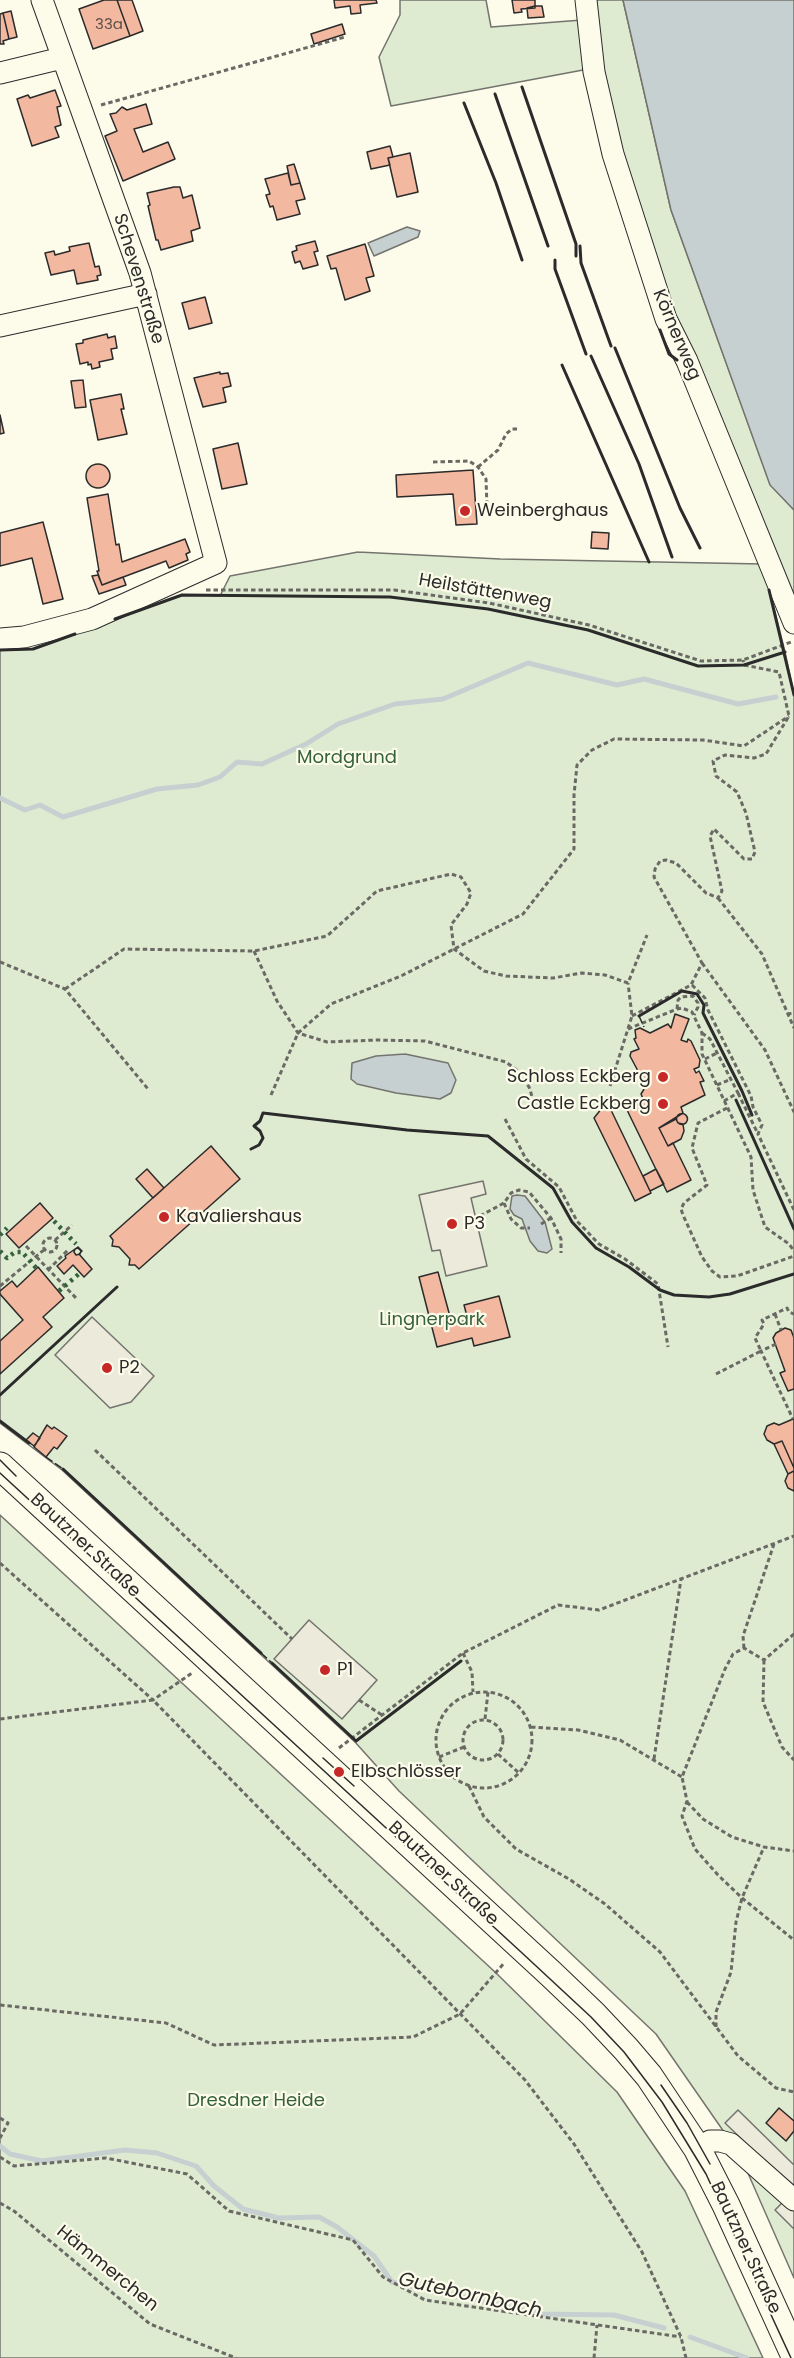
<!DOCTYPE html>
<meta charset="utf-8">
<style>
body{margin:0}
canvas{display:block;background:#fdfbea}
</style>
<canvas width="794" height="2358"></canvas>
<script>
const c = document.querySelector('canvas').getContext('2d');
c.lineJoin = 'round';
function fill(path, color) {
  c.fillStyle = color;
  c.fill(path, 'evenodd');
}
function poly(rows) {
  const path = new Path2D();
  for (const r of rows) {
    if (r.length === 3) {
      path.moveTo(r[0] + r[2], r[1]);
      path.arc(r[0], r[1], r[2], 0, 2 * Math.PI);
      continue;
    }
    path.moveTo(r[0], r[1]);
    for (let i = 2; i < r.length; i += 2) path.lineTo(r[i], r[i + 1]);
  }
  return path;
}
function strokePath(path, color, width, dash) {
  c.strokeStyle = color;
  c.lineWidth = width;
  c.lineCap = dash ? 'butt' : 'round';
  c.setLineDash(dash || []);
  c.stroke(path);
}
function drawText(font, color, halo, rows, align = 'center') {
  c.font = font + ' Poppins,sans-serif';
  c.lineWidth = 4.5;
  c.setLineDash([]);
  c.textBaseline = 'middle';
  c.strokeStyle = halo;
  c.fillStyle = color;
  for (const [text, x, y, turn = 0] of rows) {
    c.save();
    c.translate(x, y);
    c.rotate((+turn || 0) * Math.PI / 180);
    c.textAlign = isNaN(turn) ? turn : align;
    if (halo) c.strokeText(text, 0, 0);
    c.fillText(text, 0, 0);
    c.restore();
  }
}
const green = poly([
 [400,0,486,0,491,27,582,20,583,70,391,106,379,57,400,15,400,0],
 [596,0,623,0,671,210,770,484,794,510,794,612,645,240,601,67,596,0],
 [358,552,500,559,763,564,785,652,794,695,794,2278,740,2155,656,2034,399,1791,355,1742,62,1470,0,1423,0,650,33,649,182,595,220,596,230,576,358,552],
 [0,1515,495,1972,617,2092,685,2191,763,2358,0,2358,0,1515]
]);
fill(green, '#deebd1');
strokePath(green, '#74746e', 1.5);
const parking = poly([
 [483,1181,486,1194,471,1198,487,1266,446,1276,440,1250,432,1251,419,1195,483,1181],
 [92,1317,154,1376,131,1402,110,1408,55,1355,92,1317],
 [309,1620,377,1680,342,1719,274,1659,309,1620],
 [738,2110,794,2165,794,2190,725,2123,738,2110],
 [784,2201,794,2211,794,2229,775,2210,784,2201]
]);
fill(parking, '#eceadb');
strokePath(parking, '#74746e', 1.5);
const water = poly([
 [623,0,794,0,794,510,770,485,671,210,623,0],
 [407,227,420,231,418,237,374,256,368,243,407,227],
 [405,1054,448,1063,456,1080,451,1093,440,1099,396,1093,357,1084,351,1079,352,1063,376,1056,405,1054],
 [517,1195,525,1196,545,1222,552,1249,547,1253,538,1251,530,1241,522,1219,514,1215,510,1209,512,1196,517,1195]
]);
fill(water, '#c7d0d0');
strokePath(water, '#74746e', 1.5);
strokePath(poly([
 [0,798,25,810,40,805,63,817,157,789,198,785,220,777,237,762,262,764,306,744,338,724,395,704,443,699,528,663,617,685,644,679,738,704,776,697],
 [0,2146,10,2154,42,2161,125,2150,157,2153,196,2166,214,2186,243,2209,279,2218,319,2217,337,2227,374,2256,392,2282,539,2314,614,2315,664,2328],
 [690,2337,747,2358]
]), '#c7d0d0', 5);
const building = poly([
 [104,0,117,0,130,36,93,49,79,9,104,0],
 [117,0,132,0,143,31,130,36,117,0],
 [334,0,376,0,377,3,360,5,361,13,351,14,350,6,335,8,334,0],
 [512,0,535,0,535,8,521,9,522,12,514,13,512,0],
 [535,6,542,6,544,17,528,18,527,8,535,6],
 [11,11,17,37,9,39,3,13,11,11],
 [3,13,9,39,3,41,4,44,0,44,0,14,3,13],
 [342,24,345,34,314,44,311,34,342,24],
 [55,90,61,106,57,107,61,125,55,127,59,137,32,146,17,99,28,95,30,98,55,90],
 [146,104,152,124,134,129,143,152,168,142,175,159,123,181,105,136,117,131,110,114,116,113,122,107,127,110,146,104],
 [390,146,393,157,388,158,390,165,371,169,367,152,390,146],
 [410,153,418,192,397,197,388,158,410,153],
 [294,164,300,183,291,185,287,166,294,164],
 [288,173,291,185,300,183,305,199,296,201,300,214,277,220,273,206,270,207,266,195,270,194,265,179,288,173],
 [174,187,180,187,183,198,192,195,200,228,191,231,193,241,161,250,158,240,156,240,148,206,150,205,147,193,174,187],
 [315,241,318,251,314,252,318,265,303,269,300,261,295,263,292,252,297,250,296,246,315,241],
 [89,243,95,267,99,266,101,275,97,276,98,280,77,284,74,270,51,275,45,253,54,251,55,255,70,251,69,247,89,243],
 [365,244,374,276,366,278,370,291,345,300,336,268,331,269,327,256,365,244],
 [205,297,212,323,189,329,182,303,205,297],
 [107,334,108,338,115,336,117,348,111,349,113,359,99,362,100,367,92,369,91,364,88,365,88,362,80,364,76,344,83,343,83,340,107,334],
 [220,372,220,374,228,373,231,386,223,388,226,402,203,407,194,378,220,372],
 [83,380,86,407,75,408,71,381,83,380],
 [121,394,124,409,121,409,127,434,98,440,90,400,121,394],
 [0,415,4,433,0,434,0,415],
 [238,443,247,484,222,489,213,449,238,443],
 [98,476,12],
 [473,470,477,524,456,525,453,494,397,497,396,475,473,470],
 [108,494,116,545,119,544,122,562,185,539,190,552,186,554,188,560,169,568,166,561,102,585,97,571,99,571,87,498,108,494],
 [43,522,63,599,43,604,32,558,0,566,0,533,43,522],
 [592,532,609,533,608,549,591,548,592,532],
 [98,575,102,585,123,577,126,585,99,594,92,576,98,575],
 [675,1014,689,1019,681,1040,687,1042,688,1039,691,1041,700,1060,699,1067,694,1069,696,1073,699,1071,704,1081,700,1082,705,1095,681,1107,683,1113,659,1128,668,1146,673,1143,691,1180,667,1192,627,1110,644,1101,641,1094,646,1086,630,1056,631,1052,639,1049,634,1039,636,1038,635,1030,640,1028,650,1033,668,1024,671,1028,675,1014],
 [602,1108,610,1108,650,1191,651,1193,635,1201,594,1118,602,1108],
 [682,1119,5.5],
 [676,1119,678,1123,683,1124,684,1131,681,1139,668,1146,659,1128,676,1119],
 [211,1146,240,1179,139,1269,135,1265,129,1265,130,1259,119,1247,112,1246,113,1240,110,1236,211,1146],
 [147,1169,164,1188,153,1198,136,1179,147,1169],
 [656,1169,664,1184,650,1191,643,1176,656,1169],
 [40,1203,53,1218,19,1248,6,1234,40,1203],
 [78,1247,82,1251,79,1254,92,1269,84,1277,73,1265,64,1274,57,1266,66,1258,65,1256,78,1247],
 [78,1248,81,1251,80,1254,76,1255,74,1252,75,1249,78,1248],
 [38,1267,64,1298,43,1317,52,1327,0,1374,0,1341,23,1320,0,1294,0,1291,12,1281,17,1287,38,1267],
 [438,1272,452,1324,468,1320,464,1305,499,1296,510,1337,474,1346,472,1338,437,1347,419,1277,438,1272],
 [785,1328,791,1330,794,1338,794,1389,788,1391,780,1373,785,1371,773,1338,776,1333,785,1328],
 [793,1419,794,1419,794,1468,782,1441,774,1444,767,1440,764,1434,767,1426,774,1423,779,1425,793,1419],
 [47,1425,52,1429,54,1427,67,1436,57,1449,54,1447,46,1457,34,1447,47,1425],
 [33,1433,40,1438,34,1446,26,1440,33,1433],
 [782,1441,794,1468,794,1471,788,1474,774,1444,782,1441],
 [794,1471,794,1491,788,1488,785,1481,788,1474,794,1471],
 [779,2108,794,2121,794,2131,786,2141,766,2123,779,2108]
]);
fill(building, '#f2b8a0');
strokePath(building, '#2b2b2b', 1.5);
const minor = poly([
 [586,0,594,72,613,154,666,319,687,361,794,623],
 [0,73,62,58],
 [0,326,146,294],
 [0,639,24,637,92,619,216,563,140,273,42,0],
 [697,2148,710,2141,720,2141,731,2144,794,2200]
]);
const major = poly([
 [0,1466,550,1973,593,2014,626,2049,649,2076,697,2148,726,2205,794,2354]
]);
strokePath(minor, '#2b2b2b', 23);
strokePath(major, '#2b2b2b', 29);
strokePath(poly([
 [101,105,345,37],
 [433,462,469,461,478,467,486,479,487,507],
 [478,467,498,450,506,434,512,429,518,429],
 [206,590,394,590,489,603,589,625,701,661,743,660,791,642],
 [718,898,762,954,794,1028],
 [254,951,277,1001,298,1033,327,1042,377,1040,425,1041,506,1062,522,1074,530,1089,536,1113],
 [0,962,65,989,148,1089],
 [702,963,765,1050,794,1112],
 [692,985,705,998,708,1010,751,1096,753,1107,762,1125,758,1134,794,1210],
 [65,989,124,949,254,951,327,936,377,891,451,874,461,877,471,893,467,904,451,925,454,949,484,971,506,976,553,978,582,973,605,975,628,983,647,935],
 [677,1009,678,1000,681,997,693,996,698,1003,698,1007,694,1015],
 [787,1014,794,1013],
 [632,1016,691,985,702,963,654,877,655,869,660,861,666,860,676,863,706,893,718,898,722,891,710,836,714,829,744,859,752,859,755,852,746,813,737,792,716,776,713,761,725,755,754,758,766,754,789,716,779,672,744,665,743,660],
 [628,1029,677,1009,682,1008,692,1012,702,1033,702,1054,751,1157,753,1190,765,1227,789,1244,794,1251],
 [702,1033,710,1039,738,1093,724,1101],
 [705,1059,717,1053],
 [717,1085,731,1079],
 [610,1086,632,1016,628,983],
 [738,1093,758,1134],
 [271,1095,298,1033,331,1004,401,976,523,914,574,849,574,795,577,765,592,750,614,739,703,740,744,746,789,716],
 [727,1108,698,1123,692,1148,707,1185,684,1203,681,1209,683,1215,702,1257,712,1271,720,1277,737,1276,794,1256],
 [505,1119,526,1159,559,1187,577,1221,599,1244,625,1259,658,1284,668,1347],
 [504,1203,511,1219,521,1228,530,1228],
 [480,1216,504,1203,511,1193,519,1190,529,1192,551,1218,561,1239,561,1253],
 [541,1224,551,1218],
 [50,1245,7],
 [55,1240,72,1225],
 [26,1246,76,1298],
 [48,1270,68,1250],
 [0,1286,45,1249],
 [775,1314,781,1330],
 [793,1336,794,1336],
 [776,1344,761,1351,793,1419],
 [716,1374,761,1351,755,1338,764,1324,762,1320,787,1308,789,1312,794,1314],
 [95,1450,292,1639],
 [0,1563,153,1700,192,1673],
 [794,1634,764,1660,744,1648,733,1654,725,1669,682,1777,687,1801,682,1816,695,1849,718,1875,742,1898,794,1940],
 [744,1648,743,1636,774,1544],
 [463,1653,472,1672,473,1692],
 [764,1660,763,1702,782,1747,794,1760],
 [484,1740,48],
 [359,1700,382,1715],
 [0,1719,153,1700,525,2080,574,2144,642,2252,681,2337,686,2358],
 [485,1719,488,1692],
 [483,1740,20],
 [531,1727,578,1730,620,1740,682,1777],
 [339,1748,463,1653,558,1605,599,1610,794,1536],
 [498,1754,519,1773],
 [439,1757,464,1747],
 [654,1759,681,1579],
 [469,1786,484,1817,516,1849,569,1879,605,1904,660,1952,738,2056,776,2088,794,2092],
 [687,1802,703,1819,732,1837,764,1847,794,1851],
 [0,2005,166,2023,214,2045,413,2037,460,2014,505,1962],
 [716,2027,716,2012,731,1972,736,1922,742,1898,764,1847],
 [0,2118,8,2123,0,2138],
 [0,2157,14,2166,106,2158,187,2174,229,2211,353,2240,383,2277,425,2300,681,2337],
 [0,2203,14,2211,150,2324,236,2358],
 [594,2358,597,2325]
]), '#6a6964', 3, [4.5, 3]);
strokePath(minor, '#fdfbea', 21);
strokePath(major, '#fdfbea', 27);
strokePath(poly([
 [0,1460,16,1476],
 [0,1473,521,1952,591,2017,624,2052,662,2102,706,2174,791,2358],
 [323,1758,354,1786],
 [661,2085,687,2123,710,2164]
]), '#2b2b2b', 1.5);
strokePath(poly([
 [54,1221,76,1244],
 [0,1235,7,1228],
 [0,1251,7,1258,15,1252,22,1252,37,1269],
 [59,1291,80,1273]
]), '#34623c', 4.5, [3, 4.5]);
strokePath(poly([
 [639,1016,644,1027],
 [46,1457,63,1469],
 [261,1653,272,1663]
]), '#2b2b2b', 1.5, [8, 3]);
strokePath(poly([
 [522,87,576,244,576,256],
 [495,94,548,246],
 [464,103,496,183,522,260],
 [580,246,581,263,611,346],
 [555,260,555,269,586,354],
 [660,330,669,354,677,360],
 [615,348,680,508,700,548],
 [591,356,639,464,672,557],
 [562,365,649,562],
 [769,590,794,695],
 [115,619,182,595,390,597,488,609,588,630,698,666,744,665,785,652],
 [0,650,33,649,75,634],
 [639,1016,682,991,697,994,704,1005,703,1013,742,1091,752,1115],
 [736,1100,794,1229],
 [251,1149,259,1145,263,1138,260,1131,254,1126,260,1121,263,1113,407,1130,488,1136,553,1188,572,1222,596,1248,629,1267,660,1290,674,1295,709,1297,730,1294,794,1274],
 [0,1395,117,1287],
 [0,1421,29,1443],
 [63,1469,261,1653],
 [272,1663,356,1741,461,1661]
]), '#2b2b2b', 3);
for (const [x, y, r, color] of [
 [465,511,6,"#c62828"],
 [663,1077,6,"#c62828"],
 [663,1104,6,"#c62828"],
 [164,1217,6,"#c62828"],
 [452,1224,6,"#c62828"],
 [107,1368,6,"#c62828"],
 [325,1670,6,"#c62828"],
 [339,1772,6,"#c62828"]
]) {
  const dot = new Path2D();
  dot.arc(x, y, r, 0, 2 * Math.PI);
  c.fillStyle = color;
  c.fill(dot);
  strokePath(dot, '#fdfbea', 2);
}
drawText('15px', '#5d4e48', null, [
 ["33a",109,25]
]);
drawText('18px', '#2b2b2b', '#fdfbea', [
 ["Schevenstraße",138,279,73],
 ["Körnerweg",676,335,67],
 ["Heilstättenweg",485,592,10],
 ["Bautzner Straße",85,1546,43],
 ["Bautzner Straße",443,1874,43],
 ["Bautzner Straße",745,2248,65],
 ["Hämmerchen",107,2269,39]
]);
drawText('18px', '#2b2b2b', '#fdfbea', [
 ["Weinberghaus",477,511],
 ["Schloss Eckberg",651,1077,"right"],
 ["Castle Eckberg",651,1104,"right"],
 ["Kavaliershaus",176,1217],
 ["P3",464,1224],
 ["P2",119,1368],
 ["P1",337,1670],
 ["Elbschlösser",351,1772]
], 'left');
drawText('18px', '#34623c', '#fdfbea', [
 ["Mordgrund",347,758],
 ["Lingnerpark",432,1320],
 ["Dresdner Heide",256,2101]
]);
drawText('italic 20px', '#2b2b2b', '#fdfbea', [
 ["Gutebornbach",470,2296,13]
]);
</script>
